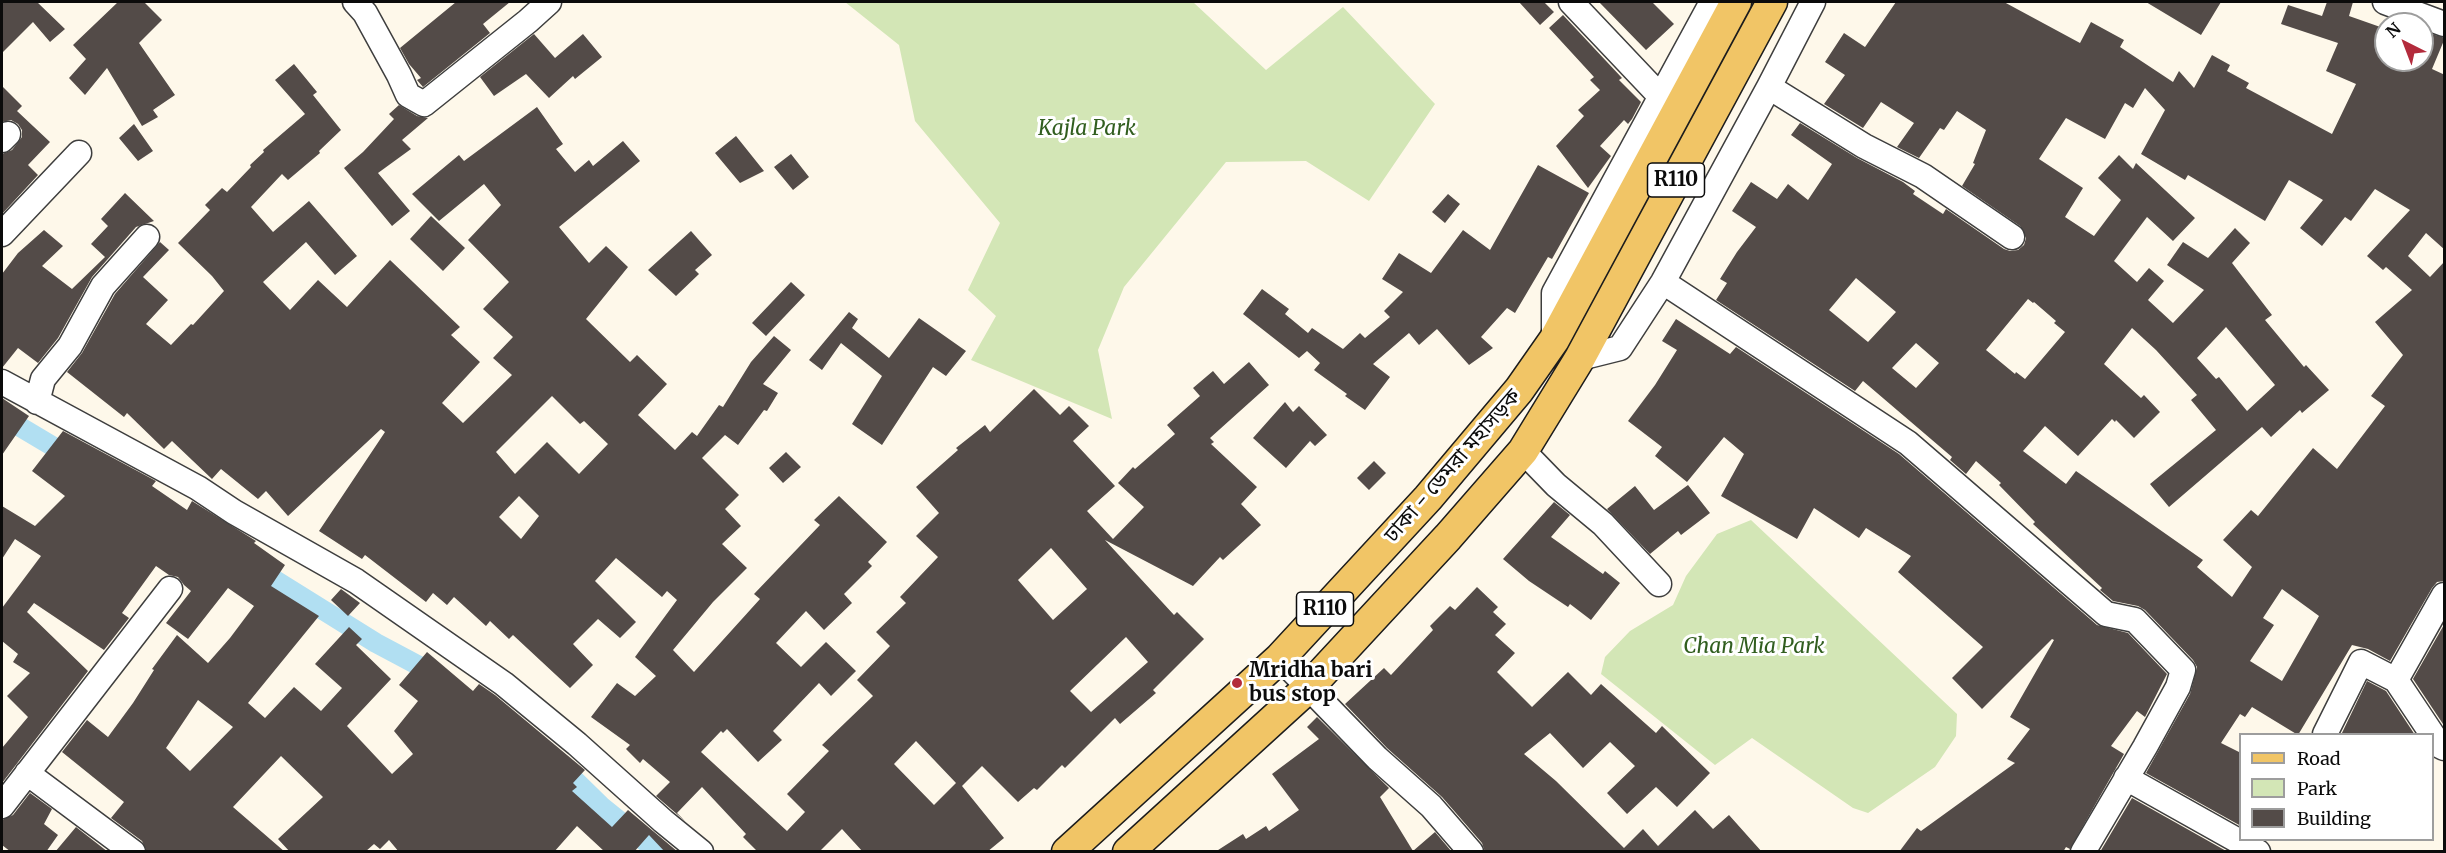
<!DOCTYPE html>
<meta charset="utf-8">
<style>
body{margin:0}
#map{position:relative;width:2446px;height:853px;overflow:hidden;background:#fef8ea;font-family:Merriweather,serif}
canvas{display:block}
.frame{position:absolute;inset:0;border:3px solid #0b0b0b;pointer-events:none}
.legend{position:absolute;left:2239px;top:733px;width:195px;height:108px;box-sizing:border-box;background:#fff;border:2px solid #9d9d9d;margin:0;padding:8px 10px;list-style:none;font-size:18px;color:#0b0b0b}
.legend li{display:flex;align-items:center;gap:12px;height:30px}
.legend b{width:30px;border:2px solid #9d9d9d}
.north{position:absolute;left:2374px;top:12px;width:60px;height:60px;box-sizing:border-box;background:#fff;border:2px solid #9d9d9d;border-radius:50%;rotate:318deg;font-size:16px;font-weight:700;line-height:24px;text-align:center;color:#0b0b0b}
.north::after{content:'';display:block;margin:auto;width:21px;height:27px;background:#b32b3c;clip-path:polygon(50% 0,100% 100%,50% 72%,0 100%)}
</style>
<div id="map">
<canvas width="2446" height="853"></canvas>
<div class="frame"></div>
<ul class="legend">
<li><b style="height:8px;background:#f1c566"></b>Road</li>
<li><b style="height:16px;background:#d3e6b6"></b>Park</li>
<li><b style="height:16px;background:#534b48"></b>Building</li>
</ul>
<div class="north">N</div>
</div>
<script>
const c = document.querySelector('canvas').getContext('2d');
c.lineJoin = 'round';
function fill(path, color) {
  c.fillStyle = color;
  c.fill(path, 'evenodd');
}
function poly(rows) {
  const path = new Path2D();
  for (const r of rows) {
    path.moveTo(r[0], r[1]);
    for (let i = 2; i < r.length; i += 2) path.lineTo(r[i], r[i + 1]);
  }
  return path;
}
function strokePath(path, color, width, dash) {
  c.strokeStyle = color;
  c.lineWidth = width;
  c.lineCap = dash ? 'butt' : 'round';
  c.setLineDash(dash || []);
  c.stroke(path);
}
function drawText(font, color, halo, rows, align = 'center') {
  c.font = font + ' Merriweather,"Noto Sans Bengali",serif';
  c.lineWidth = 6;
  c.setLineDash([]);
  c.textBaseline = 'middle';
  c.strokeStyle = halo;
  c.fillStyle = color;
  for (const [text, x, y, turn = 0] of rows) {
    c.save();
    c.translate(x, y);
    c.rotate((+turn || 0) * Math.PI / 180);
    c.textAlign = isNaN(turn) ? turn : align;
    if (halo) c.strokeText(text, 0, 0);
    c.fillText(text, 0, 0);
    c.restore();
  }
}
fill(poly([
 [845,2,1193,2,1266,70,1343,7,1435,104,1369,201,1306,161,1226,162,1124,287,1098,350,1112,419,971,360,996,316,968,290,1000,223,915,121,899,45],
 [1751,520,1957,714,1956,736,1935,767,1868,813,1853,808,1752,738,1715,765,1601,674,1605,657,1630,631,1673,605,1686,576,1717,534]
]), '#d3e6b6');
strokePath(poly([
 [2,416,74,459],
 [254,567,376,643,440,677],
 [557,763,601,806,658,852]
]), '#b1dff2', 20);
fill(poly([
 [2,2,37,2,65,29,50,42,33,22,2,53],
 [118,2,144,2,162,20,139,43,175,95,153,110,158,117,142,126,107,68,85,95,69,78,86,59,73,45],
 [456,2,510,2,483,24,490,33,423,87,417,80,421,78,409,64,400,48],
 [1519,2,1544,2,1554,12,1540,25],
 [1599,2,1652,2,1674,24,1646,50],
 [1896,2,2004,2,2080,43,2091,22,2124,40,2120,47,2173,82,2179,71,2194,88,2212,55,2230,65,2227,71,2249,83,2246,88,2332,134,2356,84,2326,71,2338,43,2281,24,2288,5,2322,16,2327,2,2353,2,2349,16,2386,29,2386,60,2422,60,2422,31,2445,38,2432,69,2445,75,2445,250,2426,233,2408,256,2430,277,2445,261,2445,581,2437,582,2432,588,2390,661,2368,649,2352,645,2298,735,2252,707,2245,717,2240,714,2221,743,2241,753,2241,826,2146,773,2190,694,2197,667,2193,660,2145,610,2138,606,2113,601,2100,590,2102,588,2033,524,2035,522,1999,485,2001,483,1976,461,1966,474,1950,460,1952,457,1863,381,1855,391,1716,300,1727,283,1720,279,1737,252,1756,227,1732,211,1751,182,1777,199,1788,184,1808,200,1832,164,1791,135,1800,123,1857,158,1903,182,1915,191,1913,194,1943,214,1946,209,2004,249,2010,251,2018,250,2024,245,2026,238,2020,226,1962,186,1975,164,1973,163,1986,130,1957,111,1944,130,1940,128,1919,158,1897,147,1914,123,1881,102,1863,128,1824,104,1845,75,1825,62,1844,33,1865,47],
 [2145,88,2165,110,2141,154,2185,180,2188,175,2265,221,2289,180,2323,200,2300,228,2322,246,2345,217,2351,221,2375,189,2410,210,2367,256,2383,270,2386,267,2412,290,2375,322,2403,355,2371,396,2385,406,2337,469,2313,448,2258,516,2251,510,2223,540,2252,567,2232,597,2197,567,2203,560,2076,471,2066,484,2023,451,2045,426,2078,456,2112,419,2115,422,2116,420,2134,438,2160,412,2144,395,2141,398,2104,364,2132,328,2156,350,2197,395,2191,400,2216,430,2150,484,2169,507,2262,427,2271,437,2300,410,2302,413,2329,390,2306,365,2304,367,2265,320,2272,315,2232,263,2250,243,2235,228,2208,258,2183,242,2167,265,2204,290,2173,323,2148,300,2164,281,2149,268,2137,282,2114,261,2147,217,2173,241,2195,218,2136,163,2133,169,2119,155,2098,178,2121,200,2094,236,2065,217,2083,188,2039,159,2066,118,2105,139,2125,103,2133,108],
 [1856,278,1896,312,1868,342,1829,310],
 [2028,299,2033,303,2034,302,2056,321,2054,323,2065,332,2025,379,2016,372,2015,374,1986,350],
 [2226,327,2275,385,2247,411,2219,377,2216,379,2197,358],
 [1916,343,1939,363,1916,388,1892,368],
 [2282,589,2319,616,2282,681,2250,661,2274,625,2263,618],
 [2146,2,2221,2,2201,35],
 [1563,15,1622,78,1619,80,1641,102,1632,119,1628,124,1624,120,1600,146,1611,156,1588,188,1556,146,1584,116,1578,110,1600,90,1590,80,1594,77,1549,28],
 [534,34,555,58,583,34,602,57,575,79,573,76,549,98,526,74,494,96,480,77],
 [294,64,317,92,313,95,341,130,319,151,320,153,288,180,282,174,251,207,273,232,309,201,357,256,335,275,306,242,263,282,290,310,318,280,347,307,390,260,460,327,451,335,480,362,442,403,463,423,512,375,493,358,513,337,483,309,509,282,468,240,501,205,484,184,439,221,412,194,459,155,464,161,537,107,563,144,556,149,575,172,589,160,593,166,623,141,640,161,559,227,589,263,606,246,628,267,586,319,630,362,637,355,667,384,638,415,675,450,692,432,697,436,719,405,723,407,751,362,774,336,791,350,763,384,778,393,767,411,764,410,738,445,725,435,702,458,739,495,725,509,741,526,722,544,747,568,713,602,673,650,694,672,760,599,754,594,820,525,814,520,839,496,887,542,868,562,872,566,844,594,852,603,824,630,806,611,776,643,801,667,826,642,856,671,831,696,819,683,773,731,782,740,758,762,727,729,723,733,721,731,701,752,787,831,805,812,787,794,829,751,822,745,873,696,857,680,890,646,876,632,906,603,900,597,938,557,916,536,939,513,916,487,958,450,956,448,985,425,990,432,1034,389,1060,415,1069,406,1089,426,1073,441,1115,486,1087,511,1113,539,1144,507,1118,483,1133,467,1135,469,1175,434,1167,425,1200,396,1193,388,1213,371,1224,384,1249,362,1269,385,1210,438,1214,442,1211,444,1257,487,1241,504,1261,525,1223,560,1220,557,1193,586,1105,540,1174,615,1177,612,1204,639,1153,690,1156,693,1120,724,1115,718,1065,768,1062,765,1037,790,1034,788,1018,802,982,766,962,786,1004,838,987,852,863,852,842,829,819,852,758,852,743,837,746,834,702,787,677,813,685,821,656,796,670,782,643,759,640,763,626,749,630,745,591,717,617,683,635,696,656,676,635,657,677,600,667,591,662,597,616,558,595,581,636,622,620,638,598,619,573,644,593,665,570,688,513,635,509,639,490,621,486,626,454,597,447,605,433,593,426,602,365,555,362,559,319,531,385,432,381,429,288,516,266,491,258,499,221,469,212,479,172,441,164,449,127,413,124,417,67,372,82,353,115,294,160,242,169,250,143,277,168,300,146,324,171,345,191,324,193,325,224,291,212,276,178,243,210,210,205,205,222,188,227,192,251,167,250,165,264,152,263,150,305,114,275,80],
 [552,396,580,424,584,421,608,444,579,474,547,442,515,474,496,452],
 [519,496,539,516,521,539,499,517],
 [1051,548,1087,589,1053,620,1018,580],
 [1126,637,1148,662,1091,712,1070,691],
 [916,741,956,783,934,805,894,764],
 [2,86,22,106,17,111,50,142,28,165,38,175,2,214,2,154,12,150,22,137,22,130,18,124,11,120,2,122],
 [399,105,417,116,428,118,402,140,411,149,378,173,410,211,392,226,344,168,363,152,394,119,389,114],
 [134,124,153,151,138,161,119,138],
 [736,136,764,171,740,183,715,153],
 [791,154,809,177,793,190,774,167],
 [1538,165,1589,193,1552,259,1548,257,1515,313,1507,308,1481,337,1493,348,1469,365,1437,329,1419,345,1409,333,1373,364,1390,377,1365,410,1345,396,1347,394,1318,373,1314,370,1320,363,1307,351,1299,358,1243,314,1262,289,1289,309,1285,314,1308,333,1312,328,1343,349,1360,333,1365,338,1390,317,1384,311,1403,292,1382,279,1399,253,1431,273,1463,230,1490,250],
 [125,193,154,221,136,227,92,277,58,338,38,363,18,348,2,368,2,274,18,253,44,230,63,246,42,266,72,289,105,257,91,244,108,226,101,219],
 [1448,194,1460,204,1445,223,1432,212],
 [431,216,465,248,443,271,410,239],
 [691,231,712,255,695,270,699,274,676,296,648,270],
 [791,282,805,295,766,336,752,323],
 [849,312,858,319,852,328,889,358,919,318,966,351,946,376,933,367,882,445,852,424,882,376,841,343,822,370,809,360],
 [1676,319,1730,354,1736,347,1899,454,2097,625,2128,633,2167,674,2145,717,2137,711,2111,746,2124,754,2070,849,2066,847,2063,852,1899,852,1917,828,1921,831,2015,763,2007,759,2030,729,2010,717,2054,640,2052,639,1982,709,1952,678,1983,647,1898,572,1911,556,1866,528,1859,538,1814,508,1797,539,1721,496,1744,454,1724,437,1687,482,1655,456,1662,447,1628,421,1655,385,1677,350,1662,341],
 [2,398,29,416,2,455],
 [1285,402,1293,412,1299,406,1327,435,1315,446,1310,441,1286,468,1253,438],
 [63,431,156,481,152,486,187,510,192,501,256,541,254,543,285,565,271,586,319,616,248,703,265,718,294,687,321,711,342,688,315,664,349,627,362,639,356,645,391,679,347,726,392,774,413,754,394,731,418,701,399,685,427,652,473,691,479,684,495,695,585,770,573,783,577,787,572,791,612,827,628,810,678,852,665,852,649,835,634,852,605,852,577,826,554,852,399,852,389,840,380,849,374,844,365,852,290,852,278,839,323,797,281,756,233,807,285,852,147,852,142,841,111,818,124,802,62,752,87,720,108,737,133,703,154,670,152,669,177,635,208,663,230,638,254,606,228,588,188,639,166,623,191,591,184,585,178,577,169,575,156,566,122,613,129,618,104,650,34,603,27,612,88,671,2,783,2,748,28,717,7,696,30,673,13,662,18,654,2,641,2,608,41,556,15,539,2,559,2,506,35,526,65,496,32,471],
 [198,700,233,727,190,771,166,748],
 [786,452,801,467,783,483,769,468],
 [1374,461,1386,473,1369,490,1357,478],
 [1688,485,1710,513,1681,535,1678,531,1650,554,1607,509,1635,486,1654,510],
 [1554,502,1570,515,1551,537,1603,574,1605,571,1620,583,1591,620,1570,604,1568,607,1529,581,1503,559],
 [1477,587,1498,607,1493,612,1506,624,1495,635,1515,653,1497,672,1532,707,1568,672,1591,695,1601,684,1656,733,1662,726,1710,773,1677,807,1656,787,1627,814,1607,793,1635,766,1610,742,1583,768,1550,733,1524,754,1556,781,1624,848,1643,829,1658,846,1695,810,1713,829,1729,815,1762,852,1485,852,1482,843,1442,797,1387,748,1345,704,1384,668,1391,675,1433,630,1430,626,1450,606,1455,610],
 [341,589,360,603,348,616,331,600],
 [2445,623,2445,727,2413,679],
 [2367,681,2386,691,2415,735,2341,735],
 [1317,717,1389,788,1380,797,1413,851,1435,832,1452,852,1215,852,1243,834,1246,839,1266,826,1269,831,1299,810,1272,774,1319,739,1307,727],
 [30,793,52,809,44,824,58,835,46,852,11,852,2,845,2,820,13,815],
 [2132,798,2228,852,2100,852],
 [76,827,108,852,55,852]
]), '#534b48');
const minor = poly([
 [355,2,365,13,399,75,408,95,424,104,528,21,549,2],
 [1571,2,1661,97],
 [2385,2,2444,24],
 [1769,87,1864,146,1923,176,2012,237],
 [2,140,8,134],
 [2,234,79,153],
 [1663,282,1908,443,2106,614,2135,620,2183,670,2178,687,2145,747,2083,852],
 [1554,340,1554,293,1712,2],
 [1580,358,1620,348,1663,282,1769,87,1813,2],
 [2,382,198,488,234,512,356,581,504,684,577,744,663,821,701,852],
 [37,402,43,379,70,346,103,286,147,237],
 [1523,451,1556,485,1603,524,1659,584],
 [1280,658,1377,758,1431,806,1471,852],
 [2396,680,2444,595],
 [2325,734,2361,662,2396,680,2440,746,2444,748],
 [27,773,133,852],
 [2126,778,2258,852],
 [2,806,170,589]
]);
const major = poly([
 [1067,852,1280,658,1428,498,1519,390,1554,340,1736,2],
 [1128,852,1308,688,1448,537,1523,451,1580,358,1772,2]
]);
strokePath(minor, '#3e3e3e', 27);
strokePath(major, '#1c1c1c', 33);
strokePath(minor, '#fff', 24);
strokePath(major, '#f1c566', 30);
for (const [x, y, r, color] of [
 [1237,683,6,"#b32b3c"]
]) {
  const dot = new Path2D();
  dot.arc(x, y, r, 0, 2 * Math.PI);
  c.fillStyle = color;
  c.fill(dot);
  strokePath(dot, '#fff', 2);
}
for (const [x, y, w] of [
 [1676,180,57],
 [1325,609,57]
]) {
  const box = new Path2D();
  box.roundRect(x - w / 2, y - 17, w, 34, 4.5);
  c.fillStyle = '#fff';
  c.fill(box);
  strokePath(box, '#0b0b0b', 1.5);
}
drawText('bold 20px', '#0b0b0b', null, [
 ["R110",1676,180],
 ["R110",1325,609]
]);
drawText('italic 21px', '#315e1f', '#fff', [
 ["Kajla Park",1087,129],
 ["Chan Mia Park",1754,647]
]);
drawText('21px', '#0b0b0b', '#fff', [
 ["ঢাকা - ডেমরা মহাসড়ক",1453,466,-49]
]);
drawText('bold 21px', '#0b0b0b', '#fff', [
 ["Mridha bari",1249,671],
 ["bus stop",1249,695]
], 'left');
</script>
